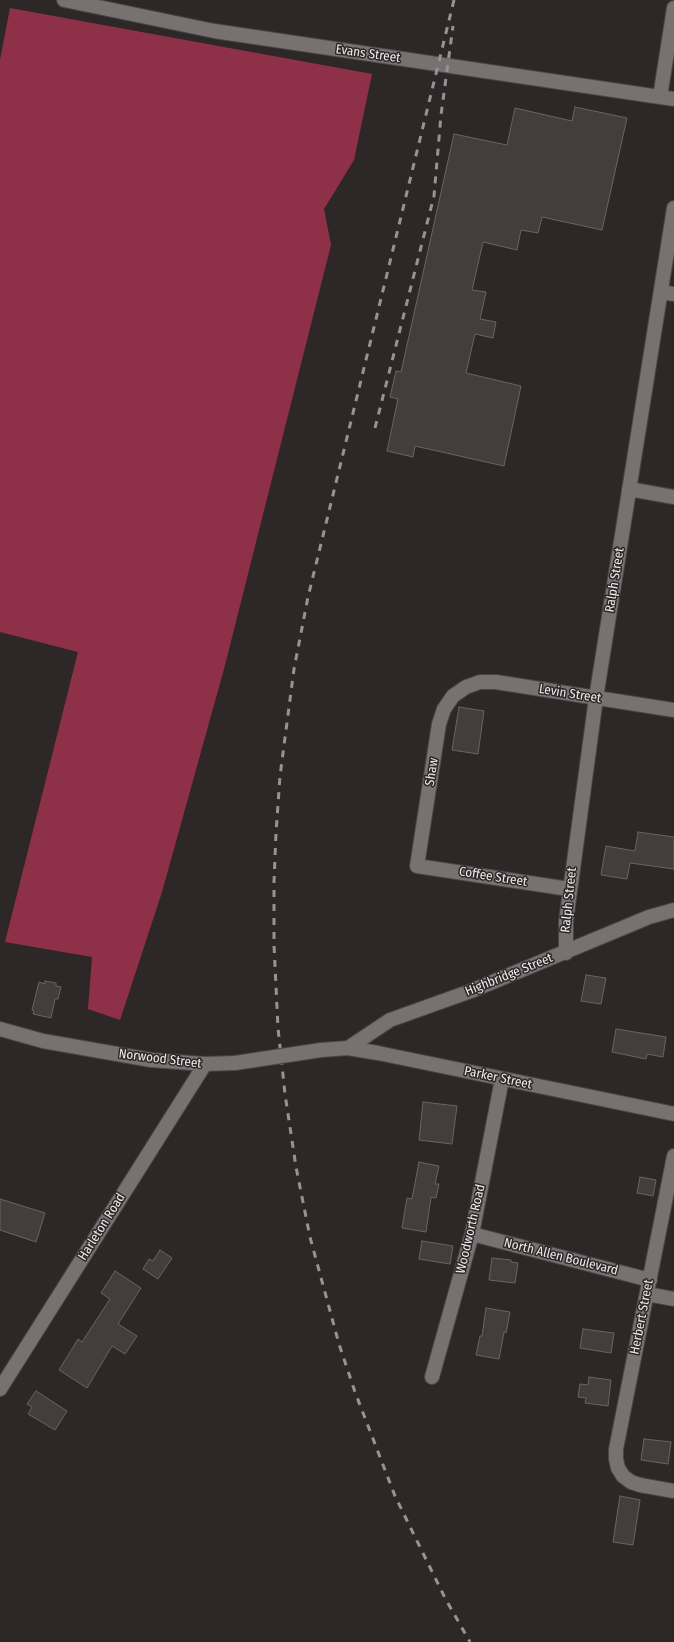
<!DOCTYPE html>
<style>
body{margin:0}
canvas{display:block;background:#2d2728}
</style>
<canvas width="674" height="1642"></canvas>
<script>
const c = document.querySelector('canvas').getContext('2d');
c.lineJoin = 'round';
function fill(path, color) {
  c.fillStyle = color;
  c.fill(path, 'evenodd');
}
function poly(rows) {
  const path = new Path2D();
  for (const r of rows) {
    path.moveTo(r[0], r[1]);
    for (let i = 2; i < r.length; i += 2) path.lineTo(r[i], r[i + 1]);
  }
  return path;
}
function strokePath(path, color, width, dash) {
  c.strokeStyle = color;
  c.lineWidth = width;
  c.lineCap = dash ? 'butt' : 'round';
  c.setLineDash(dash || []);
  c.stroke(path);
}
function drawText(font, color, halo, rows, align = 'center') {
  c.font = font + ' "Fira Sans Condensed",sans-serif';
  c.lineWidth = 3;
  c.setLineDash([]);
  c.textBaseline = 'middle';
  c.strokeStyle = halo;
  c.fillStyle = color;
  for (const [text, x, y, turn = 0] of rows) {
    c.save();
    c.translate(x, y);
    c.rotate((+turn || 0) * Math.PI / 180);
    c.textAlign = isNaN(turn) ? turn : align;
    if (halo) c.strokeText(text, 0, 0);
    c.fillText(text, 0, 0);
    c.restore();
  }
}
fill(poly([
 [10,8,372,74,354,160,324,209,331,245,224,669,162,892,120,1020,88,1009,92,957,5,942,78,652,0,632,0,60]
]), '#8e3148');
const building = poly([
 [575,107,627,118,602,230,542,217,538,233,521,230,517,250,483,242,472,290,486,292,480,319,496,322,493,338,475,334,466,373,521,386,504,466,415,446,413,457,387,451,398,399,390,397,396,371,401,372,454,134,507,145,515,108,572,121,575,107],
 [459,707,484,711,478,754,452,750,459,707],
 [638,832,674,837,674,869,630,863,627,879,601,875,606,846,635,851,638,832],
 [586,975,606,978,601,1004,581,1001,586,975],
 [45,981,56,983,56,986,61,987,58,999,55,999,51,1018,33,1014,34,1011,32,1010,39,982,45,984,45,981],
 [616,1029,666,1037,663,1057,647,1054,646,1059,612,1052,616,1029],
 [423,1102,457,1106,452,1144,419,1140,423,1102],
 [419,1162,439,1166,435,1184,439,1184,436,1198,431,1197,426,1232,402,1228,407,1198,412,1199,419,1162],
 [640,1177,656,1180,653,1196,637,1193,640,1177],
 [0,1199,45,1213,36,1242,0,1230,0,1199],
 [422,1241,453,1246,450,1264,419,1259,422,1241],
 [160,1250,172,1258,158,1279,143,1269,149,1259,153,1261,160,1250],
 [492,1258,511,1260,511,1262,518,1263,515,1283,489,1280,492,1258],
 [115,1271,141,1288,118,1324,137,1336,125,1354,112,1346,87,1388,59,1370,78,1339,82,1342,110,1299,101,1293,115,1271],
 [486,1308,510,1312,506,1333,504,1332,499,1359,476,1355,480,1336,482,1336,486,1308],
 [583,1329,614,1333,611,1353,580,1348,583,1329],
 [589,1377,611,1380,608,1406,585,1403,586,1398,578,1397,580,1384,588,1385,589,1377],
 [36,1391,67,1411,55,1430,28,1414,32,1407,27,1404,36,1391],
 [644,1439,671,1442,668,1464,641,1460,644,1439],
 [620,1496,640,1500,633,1545,613,1542,620,1496]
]);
fill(building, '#433d3e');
strokePath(building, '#6a6364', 1);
const minor = poly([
 [64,0,214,31,674,99],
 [660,97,674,8],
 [661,292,674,294],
 [629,489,674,497],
 [569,889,417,866,439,724,444,709,453,696,466,687,480,682,496,682,674,710],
 [566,953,566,921,596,698,674,208],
 [0,1029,43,1041,151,1060,205,1064,235,1063],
 [348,1048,390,1020,471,991,649,917,674,910],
 [321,1050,348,1048,378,1053,674,1114],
 [674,1156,616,1449,616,1459,618,1468,623,1476,631,1482,640,1485,674,1491],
 [472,1234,650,1280],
 [647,1294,674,1299],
 [432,1377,472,1234,502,1079],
 [0,1389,205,1064]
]);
strokePath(minor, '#494445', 16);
strokePath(minor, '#777171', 14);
strokePath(poly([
 [454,0,308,597,294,669,280,776,276,833,274,882,274,945,278,1028,285,1094,296,1167,310,1237,339,1344,355,1392,395,1496,445,1598,470,1642],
 [375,428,434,196,441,115,453,26]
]), '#979293', 3, [7, 7]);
const minorBridge = poly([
 [235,1063,321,1050]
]);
strokePath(minorBridge, '#494445', 16, []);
strokePath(minorBridge, '#777171', 14);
drawText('13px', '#edeaea', '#2d2728', [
 ["Evans Street",368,54,8],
 ["Ralph Street",615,580,-81],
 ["Levin Street",570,694,9],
 ["Shaw",432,772,-81],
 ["Coffee Street",493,877,9],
 ["Ralph Street",569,900,-84],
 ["Highbridge Street",509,975,-22],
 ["Norwood Street",160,1059,7],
 ["Parker Street",498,1078,12],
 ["Harleton Road",102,1227,-58],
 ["Woodworth Road",471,1229,-77],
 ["North Allen Boulevard",561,1257,14],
 ["Herbert Street",642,1317,-79]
]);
</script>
